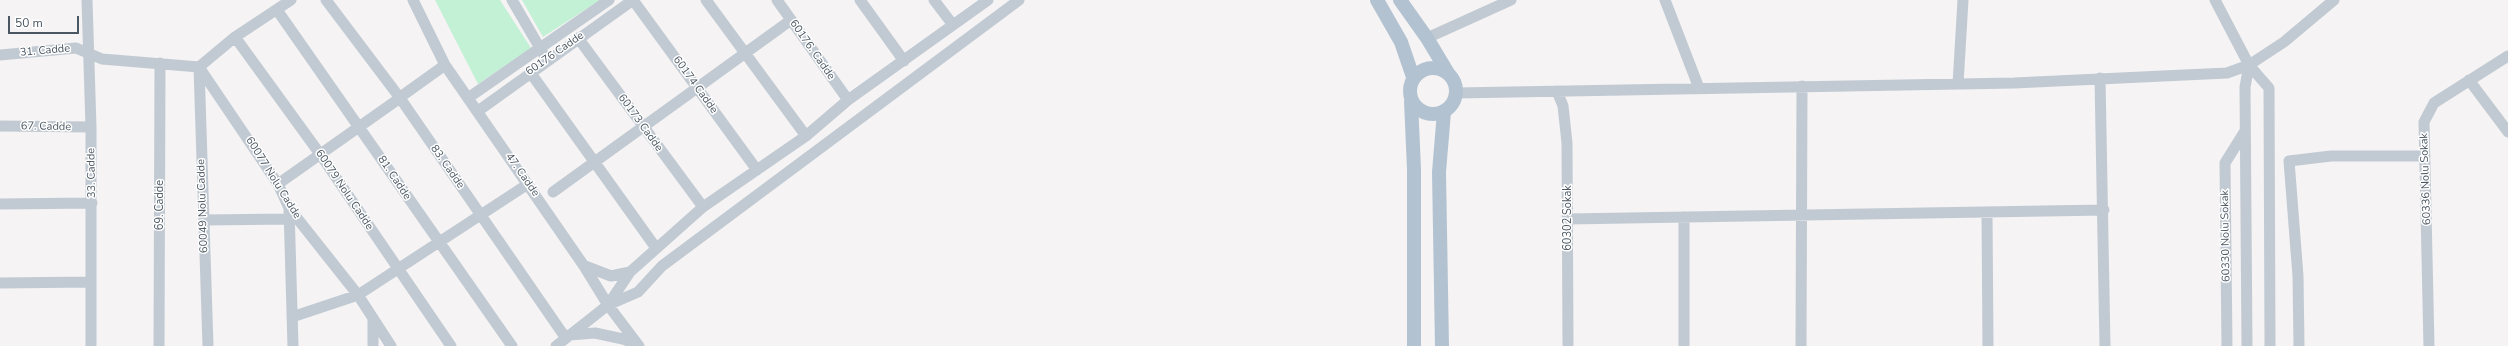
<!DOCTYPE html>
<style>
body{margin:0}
#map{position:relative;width:2508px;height:346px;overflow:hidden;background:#f5f3f3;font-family:"Nunito Sans",sans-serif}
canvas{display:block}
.scale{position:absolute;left:8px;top:16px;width:71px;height:18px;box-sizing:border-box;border:2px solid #4a5661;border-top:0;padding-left:5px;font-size:12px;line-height:14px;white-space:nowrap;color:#4a5661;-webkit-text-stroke:3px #fff;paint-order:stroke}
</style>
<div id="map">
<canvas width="2508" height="346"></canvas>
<div class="scale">50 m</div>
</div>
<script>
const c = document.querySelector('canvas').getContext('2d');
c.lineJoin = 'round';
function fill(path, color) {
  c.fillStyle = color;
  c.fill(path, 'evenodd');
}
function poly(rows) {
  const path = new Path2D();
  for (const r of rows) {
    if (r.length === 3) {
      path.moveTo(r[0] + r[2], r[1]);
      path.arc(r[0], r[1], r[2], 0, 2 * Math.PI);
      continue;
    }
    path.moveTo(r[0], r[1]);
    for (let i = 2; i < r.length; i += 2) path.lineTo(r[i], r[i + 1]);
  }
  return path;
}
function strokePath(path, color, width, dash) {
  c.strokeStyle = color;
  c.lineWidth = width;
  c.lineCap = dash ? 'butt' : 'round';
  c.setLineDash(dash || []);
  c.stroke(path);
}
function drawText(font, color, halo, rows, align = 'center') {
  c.font = font + ' "Nunito Sans",sans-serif';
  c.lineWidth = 3;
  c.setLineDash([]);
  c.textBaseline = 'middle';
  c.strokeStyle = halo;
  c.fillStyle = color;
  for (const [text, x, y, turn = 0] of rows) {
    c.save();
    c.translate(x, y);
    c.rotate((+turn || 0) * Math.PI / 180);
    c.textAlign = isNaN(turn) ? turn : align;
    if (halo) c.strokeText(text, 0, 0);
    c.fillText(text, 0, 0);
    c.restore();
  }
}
fill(poly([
 [435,0,500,0,531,48,478,84],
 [522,0,600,0,543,37]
]), '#c3f1d5');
strokePath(poly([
 [87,0,91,127,91,346],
 [326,0,400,98,565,337],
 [413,0,445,65,584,266,608,305,639,346],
 [512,0,544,55],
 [633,0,757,170],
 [706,0,806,136],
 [777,0,848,100],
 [860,0,904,61],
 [934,0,953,25],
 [1665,0,1699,88],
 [2215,0,2249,65,2269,88,2270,346],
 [277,10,512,346],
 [235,37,320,154,451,346],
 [578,38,703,207],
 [1427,38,1511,0],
 [0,55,76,48,102,59,199,67,235,37,291,0],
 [199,67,278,184,289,208,358,295,391,346],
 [199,67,208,346],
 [530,72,656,248],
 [2100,78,2105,346],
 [2469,80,2508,132],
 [1958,84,1963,0],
 [1557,91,1563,106,1567,143,1568,346],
 [1456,93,2014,83,2227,73,2249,65,2284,42,2334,0],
 [399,98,445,65],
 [468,98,609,0],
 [478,111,633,0],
 [0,126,91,127],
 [278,184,400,98],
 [553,192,791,20],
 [0,204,92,203],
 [289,208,293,346],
 [1987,212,1988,346],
 [1684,217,1684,346],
 [1568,219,2104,210],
 [204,220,289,219],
 [585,266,611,276,630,272],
 [0,283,90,282],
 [608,305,630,272,703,207,806,136,848,100,988,0],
 [292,317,358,295,528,184],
 [373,320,373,346],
 [569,335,595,333,623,339,638,345],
 [159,346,160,63],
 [556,346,608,305,638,292,662,266,1019,0],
 [1801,346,1802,86],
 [2227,346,2225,163,2245,131],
 [2247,346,2245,87,2249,65],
 [2299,346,2298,276,2289,161,2331,156,2425,156],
 [2429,346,2424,122,2434,103,2508,56]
]), '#c1cad2', 11);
strokePath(poly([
 [1377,0,1401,42,1413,77],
 [1400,0,1427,38,1448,73],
 [1433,91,23],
 [1411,101,1414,169,1414,346],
 [1442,346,1439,172,1444,112]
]), '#b3c2d1', 14);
drawText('11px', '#4a5661', '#fff', [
 ["60176. Cadde",812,50,55],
 ["31. Cadde",45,51,-5],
 ["60176 Cadde",555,54,-35],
 ["60174 Cadde",695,85,54],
 ["60173 Cadde",640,123,54],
 ["67. Cadde",46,127,1],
 ["83. Cadde",447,167,55],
 ["33. Cadde",92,173,-91],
 ["47. Cadde",522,175,55],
 ["60077 Nolu Cadde",273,178,58],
 ["81. Cadde",394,178,56],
 ["60336 Nolu Sokak",2426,179,-92],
 ["60079 Nolu Cadde",344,190,56],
 ["69. Cadde",160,205,-90],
 ["60049 Nolu Cadde",203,206,-92],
 ["60302 Sokak",1568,218,-90],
 ["60330 Nolu Sokak",2226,236,-91]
]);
</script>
